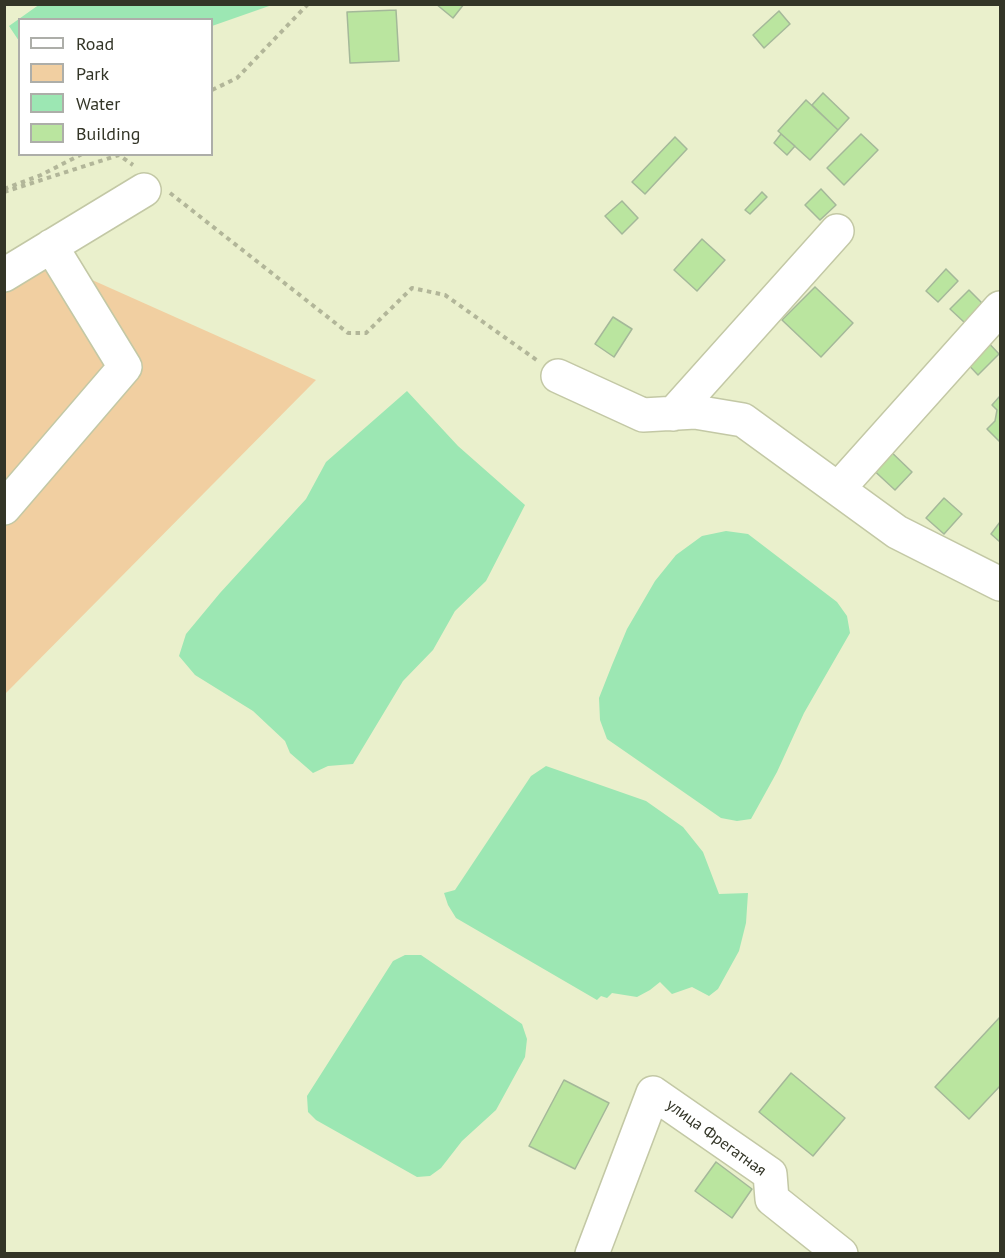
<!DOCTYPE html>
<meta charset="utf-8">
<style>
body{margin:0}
#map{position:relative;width:1005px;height:1258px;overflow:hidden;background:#eaf0cc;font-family:"PT Sans",sans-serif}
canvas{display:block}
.frame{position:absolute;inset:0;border:6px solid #333527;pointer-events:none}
.legend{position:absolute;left:18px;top:18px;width:195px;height:138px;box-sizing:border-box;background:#fff;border:2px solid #adaea9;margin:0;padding:8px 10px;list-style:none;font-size:18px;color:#333527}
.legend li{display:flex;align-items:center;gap:12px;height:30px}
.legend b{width:30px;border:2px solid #adaea9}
</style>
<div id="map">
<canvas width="1005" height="1258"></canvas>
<div class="frame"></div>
<ul class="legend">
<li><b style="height:8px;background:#fff"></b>Road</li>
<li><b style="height:16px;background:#f1cfa1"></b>Park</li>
<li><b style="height:16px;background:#9ce7b3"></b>Water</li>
<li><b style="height:16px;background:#bae59f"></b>Building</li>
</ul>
</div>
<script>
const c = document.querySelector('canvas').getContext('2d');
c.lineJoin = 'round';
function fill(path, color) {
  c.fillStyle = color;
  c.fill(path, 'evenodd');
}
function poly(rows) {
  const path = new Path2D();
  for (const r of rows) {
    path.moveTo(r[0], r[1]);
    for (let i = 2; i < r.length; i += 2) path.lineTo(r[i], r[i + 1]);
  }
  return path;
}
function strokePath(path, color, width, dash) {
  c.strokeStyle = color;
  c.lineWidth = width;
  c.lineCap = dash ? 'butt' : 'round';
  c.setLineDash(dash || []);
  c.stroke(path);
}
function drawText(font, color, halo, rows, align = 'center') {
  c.font = font + ' "PT Sans",sans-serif';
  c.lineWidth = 6;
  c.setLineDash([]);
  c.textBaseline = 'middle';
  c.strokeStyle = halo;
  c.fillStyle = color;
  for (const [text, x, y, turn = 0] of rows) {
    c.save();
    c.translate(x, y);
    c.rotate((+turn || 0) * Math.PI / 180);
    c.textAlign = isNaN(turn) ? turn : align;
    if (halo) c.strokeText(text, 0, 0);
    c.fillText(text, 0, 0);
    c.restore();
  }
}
fill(poly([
 [43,258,316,380,5,694,5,273]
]), '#f1cfa1');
fill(poly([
 [40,4,272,4,272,5,212,26,212,20,20,20,19,41,9,26],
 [407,391,458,446,525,505,486,581,455,611,433,650,403,681,353,764,328,766,313,773,290,753,285,741,253,711,195,675,179,656,186,634,220,593,306,499,326,462],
 [726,531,748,534,837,602,847,616,850,633,804,713,777,772,751,819,737,821,721,818,607,739,600,720,599,698,612,665,627,629,655,581,676,555,702,536],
 [546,766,646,801,683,827,703,852,719,894,748,893,746,923,739,951,718,989,709,996,692,987,672,994,660,982,650,990,637,997,612,993,607,998,601,996,597,1000,456,918,448,905,444,893,455,890,531,776],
 [405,955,421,955,522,1024,527,1039,525,1057,496,1110,462,1141,441,1168,430,1176,417,1177,316,1120,308,1112,307,1096,393,961]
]), '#9ce7b3');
const building = poly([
 [436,4,464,4,453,18,436,4],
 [396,10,399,61,350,63,347,12,396,10],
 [779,11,790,24,764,48,753,35,779,11],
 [823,93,849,118,838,130,812,105,823,93],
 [806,100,838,130,810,160,778,131,806,100],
 [781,134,795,146,787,155,774,143,781,134],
 [861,134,878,150,844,185,827,168,861,134],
 [675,137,687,149,645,194,632,182,675,137],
 [821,189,836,205,820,220,805,205,821,189],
 [762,192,767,197,750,214,745,210,762,192],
 [622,201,638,218,622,234,605,216,622,201],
 [702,239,725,260,697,291,674,270,702,239],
 [946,269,958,281,938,302,926,291,946,269],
 [815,287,853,323,821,357,782,320,815,287],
 [969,290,983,304,965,323,950,309,969,290],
 [613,317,632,329,614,357,595,344,613,317],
 [984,338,999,354,978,375,963,359,984,338],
 [1000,396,1000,442,987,429,995,421,997,410,992,405,1000,396],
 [885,446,912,472,895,490,868,465,885,446],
 [944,498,962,514,944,534,926,518,944,498],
 [1000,522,1000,542,991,534,1000,522],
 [1000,1017,1000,1086,969,1119,935,1087,1000,1017],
 [791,1073,845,1118,813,1156,759,1112,791,1073],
 [564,1080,609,1103,575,1169,529,1146,564,1080],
 [716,1162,752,1189,732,1218,695,1191,716,1162]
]);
fill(building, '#bae59f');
strokePath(building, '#a4b899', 1.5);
const minor = poly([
 [4,275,144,190],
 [558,376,643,415,695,412,743,420,897,532,1000,584],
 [673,414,837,231],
 [838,489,1000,308],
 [4,508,125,367,51,246],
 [592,1254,653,1093,770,1174,772,1199,841,1254]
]);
strokePath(minor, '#c3c8a5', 36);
strokePath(poly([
 [212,90,237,78,308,4],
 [4,189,41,175,82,154],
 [4,192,119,155,133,165],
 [170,193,348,333,366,333,412,288,445,295,538,361]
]), '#b2b699', 4, [4.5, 4.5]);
strokePath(minor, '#fff', 33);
drawText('16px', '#333527', '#fff', [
 ["улица Фрегатная",716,1138,36]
]);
</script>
